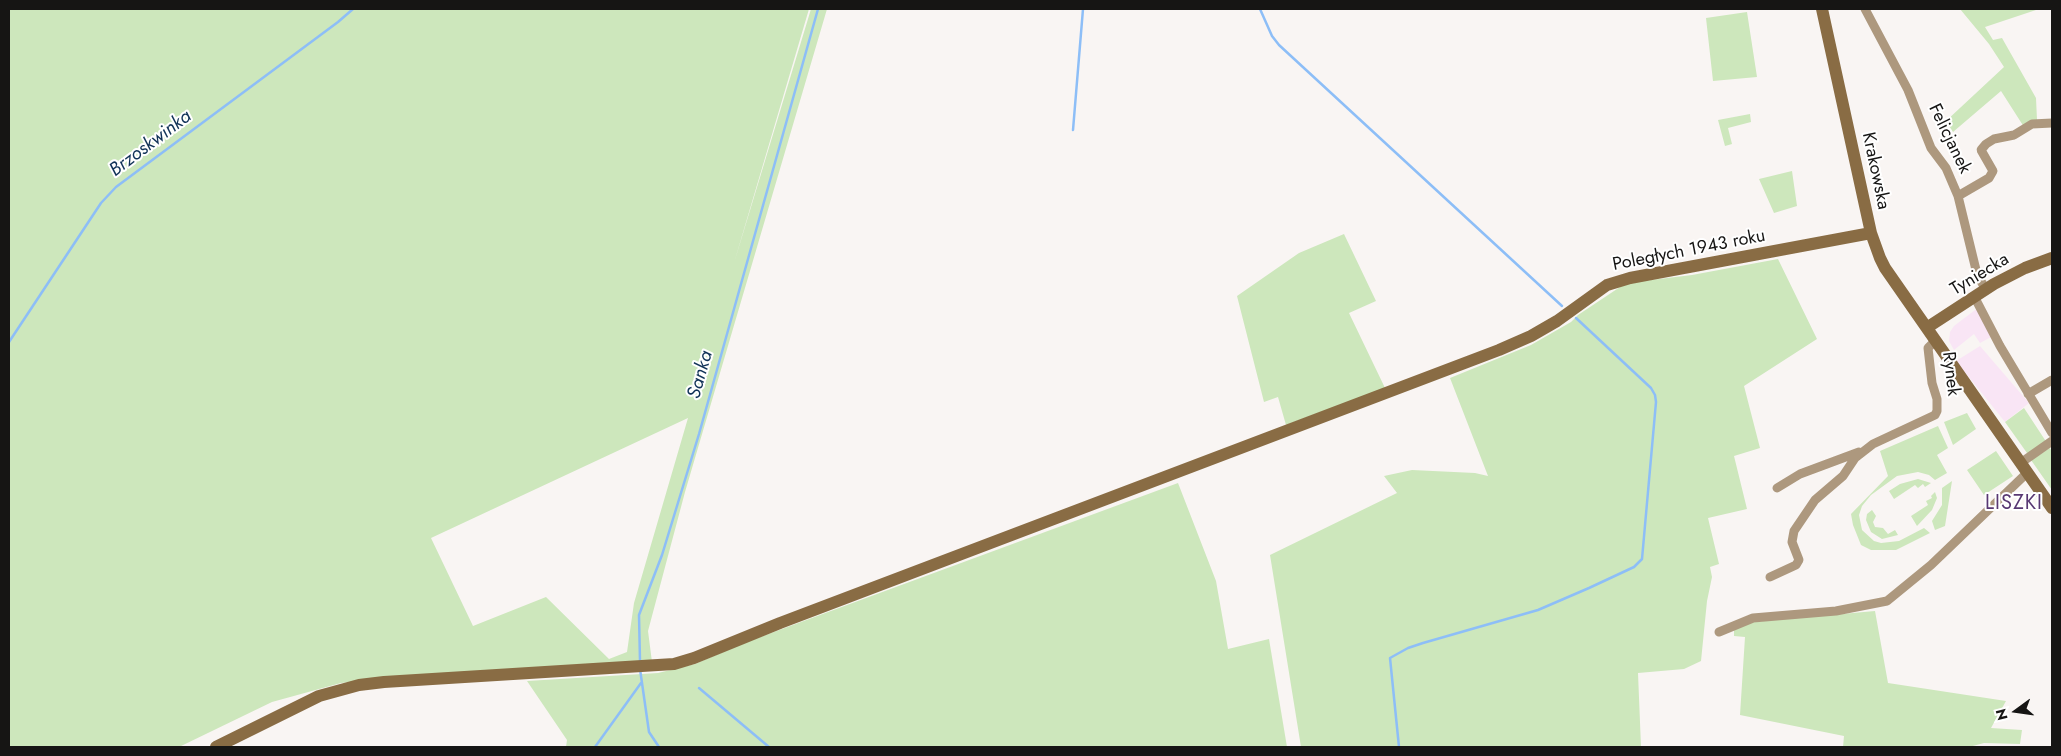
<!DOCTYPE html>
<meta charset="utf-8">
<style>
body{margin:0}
#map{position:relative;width:2061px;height:756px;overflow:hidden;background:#f9f5f3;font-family:Jost,sans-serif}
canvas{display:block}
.frame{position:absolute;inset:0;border:10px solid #161514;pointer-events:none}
.north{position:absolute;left:1991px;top:686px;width:50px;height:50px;-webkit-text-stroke:4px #fff;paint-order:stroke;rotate:256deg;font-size:14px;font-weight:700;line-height:20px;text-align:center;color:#161514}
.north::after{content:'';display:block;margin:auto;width:18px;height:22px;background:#161514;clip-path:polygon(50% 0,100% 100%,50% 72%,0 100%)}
</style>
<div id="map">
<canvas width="2061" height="756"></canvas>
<div class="frame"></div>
<div class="north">N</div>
</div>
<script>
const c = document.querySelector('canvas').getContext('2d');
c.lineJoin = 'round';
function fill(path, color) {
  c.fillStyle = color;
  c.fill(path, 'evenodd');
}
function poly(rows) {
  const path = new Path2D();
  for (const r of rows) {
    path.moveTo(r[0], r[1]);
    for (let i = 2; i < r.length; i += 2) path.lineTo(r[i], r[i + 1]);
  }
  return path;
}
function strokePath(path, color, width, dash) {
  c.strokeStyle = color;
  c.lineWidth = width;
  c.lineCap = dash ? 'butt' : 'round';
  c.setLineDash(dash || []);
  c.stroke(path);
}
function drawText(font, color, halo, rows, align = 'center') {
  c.font = font + ' Jost,sans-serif';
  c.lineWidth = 4;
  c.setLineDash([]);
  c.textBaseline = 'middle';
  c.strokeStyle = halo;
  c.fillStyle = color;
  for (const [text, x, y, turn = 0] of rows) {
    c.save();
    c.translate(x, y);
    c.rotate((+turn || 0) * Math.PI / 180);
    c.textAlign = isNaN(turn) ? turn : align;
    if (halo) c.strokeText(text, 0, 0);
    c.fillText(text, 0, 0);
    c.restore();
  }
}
fill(poly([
 [1979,307,1993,336,1980,343,1974,334,1954,350,1949,341,1950,332,1954,326],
 [1980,346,2029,403,2005,422,1956,361]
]), '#f9e5f5');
fill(poly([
 [9,9,809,9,734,263,811,9,827,9,685,492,648,631,652,662,388,678,341,683,272,702,179,747,9,747],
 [688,418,634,603,627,652,609,659,546,597,473,626,431,538],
 [1960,9,2039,9,1985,27,1993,40,2002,38,2036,98,2037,120,2024,127,2001,91,1953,132,1946,121,2004,67,1989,44],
 [1747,12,1757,77,1713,81,1706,18],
 [1750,114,1751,122,1728,128,1732,144,1725,146,1718,120],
 [1792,171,1797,206,1774,213,1759,179],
 [1344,234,1376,301,1349,313,1385,388,1286,425,1278,397,1264,402,1237,296,1299,253],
 [1778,259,1817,339,1744,386,1760,448,1734,456,1747,509,1708,518,1719,564,1710,567,1712,577,1707,601,1701,661,1684,669,1638,673,1641,747,1301,747,1270,555,1397,493,1384,476,1412,470,1475,473,1488,476,1450,378,1531,345,1571,322,1578,315,1626,283,1692,275],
 [2024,408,2047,443,2030,453,2027,453,2005,422],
 [1967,413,1976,429,1953,445,1944,422],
 [1938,426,1948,448,1937,455,1947,473,1935,480,1929,475,1918,472,1897,476,1871,495,1862,506,1859,515,1862,530,1874,541,1881,543,1899,541,1924,528,1930,533,1896,550,1871,550,1861,545,1853,525,1851,514,1888,476,1880,451],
 [2050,448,2052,452,2052,490,2031,460],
 [1996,451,2013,476,1984,495,1967,470],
 [1918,479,1931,483,1925,487,1923,484,1918,488,1915,485,1894,499,1889,491,1900,484],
 [1952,481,1945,526,1935,530,1932,521,1942,505,1942,488],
 [1178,483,1216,581,1228,649,1269,639,1287,747,566,747,567,740,527,681,658,673,695,664,744,643],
 [1935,492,1937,498,1932,510,1917,526,1911,516,1928,505,1926,501,1932,498,1931,496],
 [1872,510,1876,516,1873,522,1875,527,1883,528,1888,534,1895,530,1898,535,1882,539,1871,532,1866,520,1867,514],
 [1875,611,1888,683,2006,701,1991,728,2022,730,2020,744,1984,743,1969,747,1843,747,1844,736,1740,715,1745,637,1734,636,1734,629,1752,622]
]), '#cde7bc');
strokePath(poly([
 [1260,9,1272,36,1279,45,1562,306],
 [1073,130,1083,9],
 [9,342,101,203,116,187,338,22,353,9],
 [640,661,639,615,662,555,699,434,818,9],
 [640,669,649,732,659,747],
 [699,688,769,747],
 [595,747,641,683],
 [1399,747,1390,658,1408,648,1423,643,1538,610,1589,588,1634,567,1642,559,1656,402,1655,395,1651,388,1576,318]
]), '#8dbef7', 2.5);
strokePath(poly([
 [1865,9,1908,90,1931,148,1946,168,1958,196,1977,274,1986,290],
 [1958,196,1989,178,1993,171,1981,150,1986,144,1994,139,2014,135,2032,124,2052,123],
 [1975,298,2000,346,2052,433],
 [2028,394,2052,380],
 [2022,462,2052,441],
 [1777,488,1800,474,1859,452],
 [1770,577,1796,565,1799,560,1792,542,1794,531,1815,500,1843,476,1855,458,1873,444,1935,415,1937,411,1937,399,1932,383,1928,348,1936,340],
 [1719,632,1753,618,1836,611,1887,601,1931,565,2028,472]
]), '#ad987e', 9);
strokePath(poly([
 [1822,9,1871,233,1880,258,1885,268,2052,508],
 [1928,327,1994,284,2025,268,2052,258],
 [216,747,319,696,359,685,384,682,674,664,694,658,780,623,1499,350,1531,336,1557,321,1607,285,1630,278,1871,233]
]), '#896c44', 12);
drawText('18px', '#161514', '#fff', [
 ["Felicjanek",1949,139,64],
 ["Krakowska",1875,171,78],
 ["Poległych 1943 roku",1689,251,-11],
 ["Tyniecka",1980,275,-31],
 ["Rynek",1950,374,83]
]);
drawText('italic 19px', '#103257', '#fff', [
 ["Brzoskwinka",151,144,-37],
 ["Sanka",701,375,-74]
]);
c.letterSpacing = '1px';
drawText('20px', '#583873', '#fff', [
 ["LISZKI",2014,504]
]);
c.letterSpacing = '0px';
</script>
